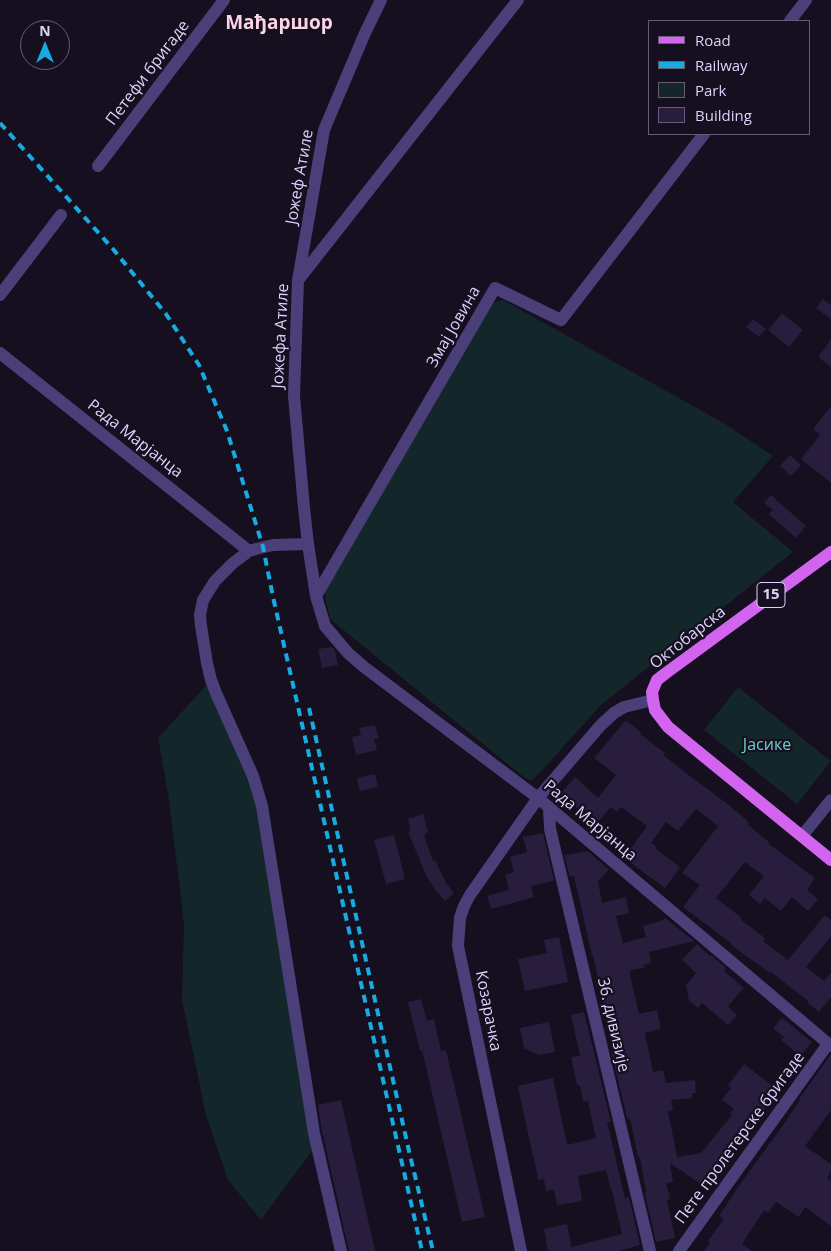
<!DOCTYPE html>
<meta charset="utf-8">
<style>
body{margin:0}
#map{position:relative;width:831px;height:1251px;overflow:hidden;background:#150f1f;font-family:"Open Sans",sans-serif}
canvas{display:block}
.legend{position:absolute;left:648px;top:20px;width:162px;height:115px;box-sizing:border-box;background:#150f1f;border:1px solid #655d77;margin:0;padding:6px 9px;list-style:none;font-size:15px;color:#ddd2fa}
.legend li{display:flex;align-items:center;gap:10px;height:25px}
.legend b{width:25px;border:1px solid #655d77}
.north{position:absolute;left:20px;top:20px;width:50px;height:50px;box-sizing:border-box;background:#150f1f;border:1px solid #655d77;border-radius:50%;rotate:0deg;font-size:14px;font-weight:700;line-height:20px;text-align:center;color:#ddd2fa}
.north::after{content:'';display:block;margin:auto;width:18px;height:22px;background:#17abe1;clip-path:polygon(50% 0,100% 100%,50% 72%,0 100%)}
</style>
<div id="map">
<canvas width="831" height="1251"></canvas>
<ul class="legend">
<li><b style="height:6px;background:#d364ef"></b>Road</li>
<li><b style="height:6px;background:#17abe1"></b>Railway</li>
<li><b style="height:14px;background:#132629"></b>Park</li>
<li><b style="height:14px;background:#291d3e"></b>Building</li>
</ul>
<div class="north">N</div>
</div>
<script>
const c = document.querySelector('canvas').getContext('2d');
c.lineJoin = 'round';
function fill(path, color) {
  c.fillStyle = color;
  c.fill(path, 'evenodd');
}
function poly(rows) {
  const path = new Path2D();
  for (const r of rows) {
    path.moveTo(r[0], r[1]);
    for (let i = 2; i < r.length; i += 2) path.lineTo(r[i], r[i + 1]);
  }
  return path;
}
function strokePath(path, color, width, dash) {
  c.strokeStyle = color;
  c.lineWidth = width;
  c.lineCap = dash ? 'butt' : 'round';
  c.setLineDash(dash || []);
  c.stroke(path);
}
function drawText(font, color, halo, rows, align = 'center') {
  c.font = font + ' "Open Sans",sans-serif';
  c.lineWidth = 4.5;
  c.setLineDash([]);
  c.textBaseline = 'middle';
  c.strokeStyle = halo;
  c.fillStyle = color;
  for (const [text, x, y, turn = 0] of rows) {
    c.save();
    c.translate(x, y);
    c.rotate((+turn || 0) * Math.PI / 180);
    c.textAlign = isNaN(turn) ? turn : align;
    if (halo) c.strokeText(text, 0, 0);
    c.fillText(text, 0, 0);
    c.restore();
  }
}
fill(poly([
 [503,300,722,422,773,456,733,502,793,552,601,705,536,777,531,780,526,779,330,619,324,591,493,303],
 [211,680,253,776,317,1144,261,1220,228,1180,206,1115,182,1000,184,923,168,793,158,738],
 [738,687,831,761,797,804,704,730]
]), '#132629');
fill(poly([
 [823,299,831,305,831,319,816,308],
 [782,313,803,330,789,347,768,330],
 [753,319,766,329,759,337,746,327],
 [831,339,831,367,818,357],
 [831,406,831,483,801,459,820,435,813,429],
 [790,455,801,465,791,476,780,466],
 [771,495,806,526,796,538,769,514,773,510,764,503],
 [332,647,335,651,338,665,322,668,318,649],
 [626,720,641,732,640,734,665,753,663,755,684,771,683,771,725,802,749,822,747,824,770,843,769,844,815,878,807,890,818,899,808,911,792,897,781,911,765,898,760,904,749,895,764,876,745,862,716,898,742,918,740,919,765,938,763,941,788,960,825,915,831,920,831,936,806,967,824,981,831,973,831,997,819,1012,807,1002,808,1001,771,972,770,973,749,958,730,944,731,943,683,907,700,885,682,873,718,826,696,809,678,831,666,822,651,843,657,847,656,849,680,867,665,888,624,858,647,826,621,807,617,812,611,807,596,824,560,794,575,777,598,798,616,775,594,758],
 [375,725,379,738,374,739,377,750,356,755,352,737,361,735,359,728],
 [375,774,378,787,360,791,357,778],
 [423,814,428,832,424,835,433,861,435,860,446,883,454,893,445,901,436,891,426,875,408,832,411,831,408,819],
 [543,833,554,881,531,886,534,897,491,909,487,896,509,890,505,875,514,872,510,857,527,852,523,837],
 [394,835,405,879,386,884,374,840],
 [588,851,609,870,598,881,602,903,626,897,629,913,616,916,623,943,646,937,643,926,661,921,665,918,694,941,649,952,651,963,643,965,644,968,630,970,631,974,630,974,639,1014,657,1010,661,1029,645,1033,653,1072,663,1070,666,1083,695,1080,696,1093,692,1093,693,1098,671,1100,673,1110,668,1111,677,1157,701,1153,732,1115,730,1113,734,1109,722,1100,731,1088,728,1085,744,1064,778,1090,745,1135,746,1136,706,1188,670,1163,673,1182,666,1183,670,1199,667,1200,675,1238,656,1242,645,1194,646,1193,640,1157,638,1157,631,1122,629,1118,627,1118,611,1051,614,1051,593,955,592,955,574,876,570,877,564,855],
 [559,937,568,982,525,991,518,959,547,953,544,940],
 [697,944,710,956,711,955,726,968,724,971,744,988,728,1006,737,1015,728,1025,702,1003,698,1008,689,1001,686,985,696,973,682,960],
 [421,999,427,1021,434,1019,441,1051,446,1050,485,1217,462,1222,422,1050,420,1051,408,1002],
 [584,1012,611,1122,607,1122,625,1198,629,1197,640,1245,619,1251,548,1251,544,1229,567,1224,572,1250,572,1247,622,1234,612,1190,611,1190,606,1170,578,1176,582,1201,557,1205,554,1190,546,1191,544,1179,538,1180,534,1157,533,1157,518,1086,553,1078,567,1145,596,1138,588,1101,583,1102,580,1085,577,1085,571,1057,580,1056,571,1015],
 [782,1018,812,1042,800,1056,781,1040,784,1037,773,1028],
 [549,1022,555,1052,539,1055,524,1048,520,1028],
 [831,1054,831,1110,805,1146,831,1164,831,1171,827,1178,831,1181,831,1226,805,1207,799,1217,776,1202,768,1213,764,1210,742,1244,752,1251,704,1251,710,1243,708,1241,724,1219,719,1216,736,1190,786,1121,800,1100,799,1099],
 [341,1100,375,1251,349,1251,322,1131,318,1105]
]), '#291d3e');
strokePath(poly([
 [381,0,365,33,324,130,298,280,294,396,304,508,308,544,316,596,325,626,348,653,364,667,538,798,831,1046],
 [790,21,806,0],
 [98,166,224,0],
 [299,279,518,0],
 [0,295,61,215],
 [0,353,249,551],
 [308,544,273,545,256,549,249,551,233,563,215,581,203,600,200,615,201,626,207,663,211,680,216,693,253,776,262,806,314,1133,341,1251],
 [316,596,495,288,561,320,704,134],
 [549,807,550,829,650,1251],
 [802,836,831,800],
 [521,1251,458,946,460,918,464,906,470,895,538,798,600,726,614,713,624,707,653,700],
 [679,1251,828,1044]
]), '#4b3f7a', 12);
strokePath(poly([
 [831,552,666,673,657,680,652,692,653,700,655,710,668,727,831,860]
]), '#d364ef', 12);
strokePath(poly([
 [0,123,113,249,166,314,199,365,227,431,263,547,273,597,422,1251],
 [309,708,409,1151,433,1251]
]), '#17abe1', 4, [8, 6]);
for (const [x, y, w] of [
 [771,595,28]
]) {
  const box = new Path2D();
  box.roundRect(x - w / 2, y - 12.5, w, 25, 4);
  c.fillStyle = '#150f1f';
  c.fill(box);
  strokePath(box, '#ddd2fa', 1);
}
drawText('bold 15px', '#ddd2fa', null, [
 ["15",771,595]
]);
drawText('16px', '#ddd2fa', '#150f1f', [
 ["Петефи бригаде",148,73,-53],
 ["Јожеф Атиле",300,177,-80],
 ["Змај Јовина",454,327,-60],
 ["Јожефа Атиле",281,336,-87],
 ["Рада Марјанца",135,439,38],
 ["Октобарска",688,638,-38],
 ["Рада Марјанца",590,821,40],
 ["Козарачка",488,1011,79],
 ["36. дивизије",613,1025,77],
 ["Пете пролетерске бригаде",740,1138,-54]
]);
drawText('16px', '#66d3ca', '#150f1f', [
 ["Јасике",767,745]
]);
drawText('bold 19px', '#fbd4e6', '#150f1f', [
 ["Мађаршор",279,24]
]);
</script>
